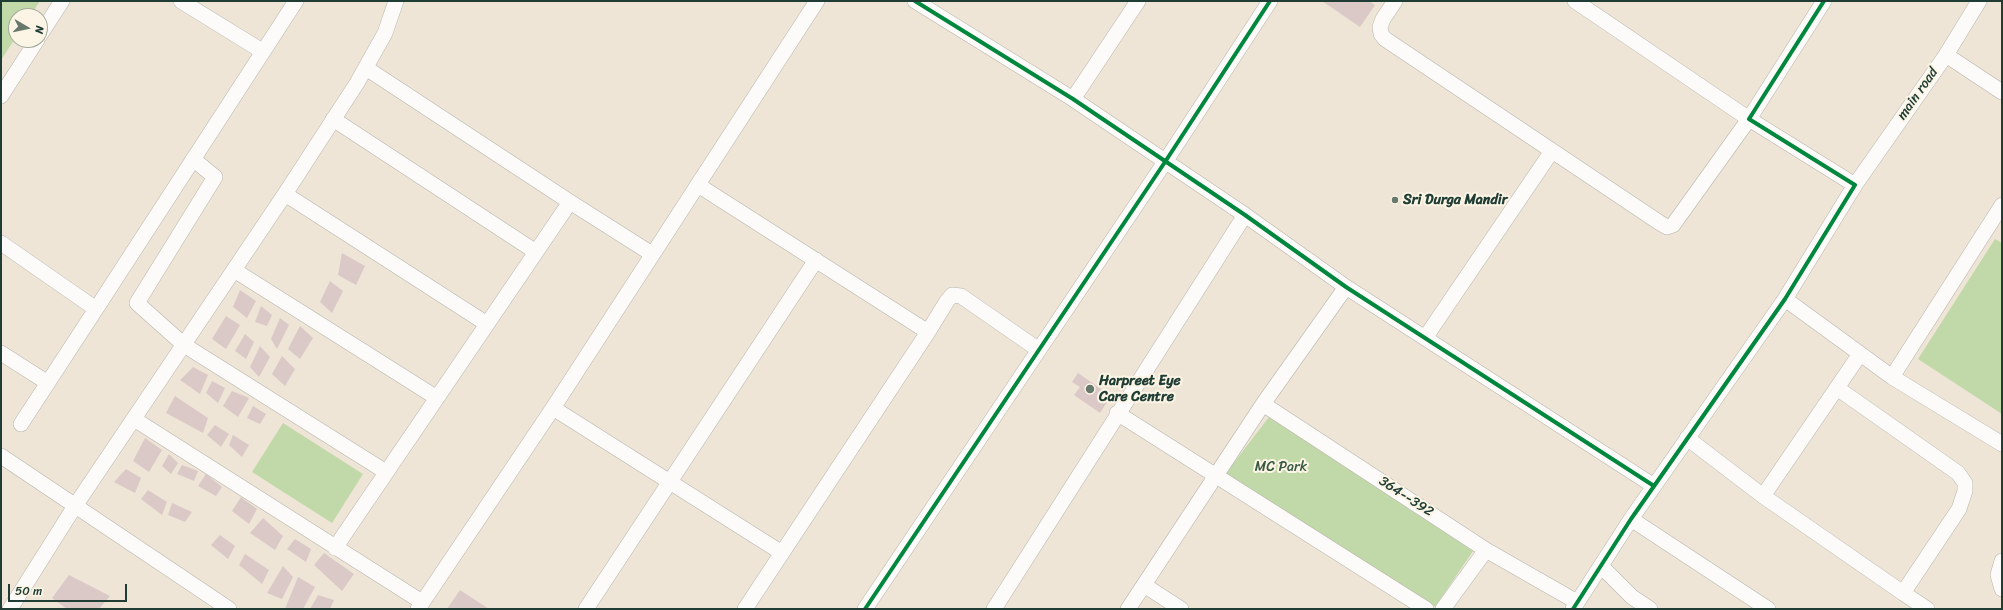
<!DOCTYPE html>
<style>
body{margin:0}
#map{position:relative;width:2003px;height:610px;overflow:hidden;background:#eee5d7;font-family:Sriracha,sans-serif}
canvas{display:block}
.frame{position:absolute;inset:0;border:2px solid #1f3d34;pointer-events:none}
.north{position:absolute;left:8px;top:8px;width:40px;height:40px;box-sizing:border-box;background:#fcf5e5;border:1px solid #a4ab9e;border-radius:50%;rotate:99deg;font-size:11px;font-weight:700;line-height:16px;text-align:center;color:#1f3d34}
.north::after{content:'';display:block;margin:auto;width:14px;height:18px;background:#67786d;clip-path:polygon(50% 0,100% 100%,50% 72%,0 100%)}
.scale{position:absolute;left:8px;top:584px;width:119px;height:18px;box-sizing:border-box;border:2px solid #1f3d34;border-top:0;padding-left:5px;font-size:12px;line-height:14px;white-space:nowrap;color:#1f3d34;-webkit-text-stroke:3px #fcf5e5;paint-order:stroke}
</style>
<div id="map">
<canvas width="2003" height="610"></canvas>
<div class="frame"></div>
<div class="north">N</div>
<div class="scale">50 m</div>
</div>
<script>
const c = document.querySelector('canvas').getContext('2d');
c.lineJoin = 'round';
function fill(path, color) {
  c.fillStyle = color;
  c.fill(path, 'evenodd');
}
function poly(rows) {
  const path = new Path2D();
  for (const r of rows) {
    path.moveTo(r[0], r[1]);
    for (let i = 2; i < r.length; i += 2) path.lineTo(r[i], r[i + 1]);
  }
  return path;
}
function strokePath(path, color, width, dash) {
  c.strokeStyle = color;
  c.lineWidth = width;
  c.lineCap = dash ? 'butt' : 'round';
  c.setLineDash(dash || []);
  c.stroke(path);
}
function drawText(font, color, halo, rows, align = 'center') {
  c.font = font + ' Sriracha,sans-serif';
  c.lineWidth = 4;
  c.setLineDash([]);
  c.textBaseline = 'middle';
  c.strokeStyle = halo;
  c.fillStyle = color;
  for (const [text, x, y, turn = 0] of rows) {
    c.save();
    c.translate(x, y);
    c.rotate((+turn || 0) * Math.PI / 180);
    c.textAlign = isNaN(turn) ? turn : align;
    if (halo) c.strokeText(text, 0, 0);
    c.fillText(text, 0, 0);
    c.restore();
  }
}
fill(poly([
 [1,1,40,1,30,16,16,16,16,37,1,60],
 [1995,239,2002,243,2002,414,1918,359],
 [1269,417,1473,551,1435,607,1226,473],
 [283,423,363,474,332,523,252,472]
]), '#c1d9a8');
fill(poly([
 [1322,1,1369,1,1375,5,1360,27],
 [342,253,365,266,356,285,338,275],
 [330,281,343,291,332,313,320,302],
 [240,290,256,301,247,318,233,307],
 [261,306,272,315,267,326,255,322],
 [226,316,240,325,226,349,212,339],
 [280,318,289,325,277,349,271,339],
 [300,326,313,338,300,359,288,349],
 [245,334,254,342,246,359,235,351],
 [260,346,270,357,259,377,250,367],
 [282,356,295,369,285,386,272,374],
 [193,367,208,375,200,394,180,380],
 [1078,373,1111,396,1100,413,1074,395,1080,387,1072,382],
 [212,381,225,388,218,403,206,393],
 [232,391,249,398,238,417,223,406],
 [175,396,208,418,203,433,166,413],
 [253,406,266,414,260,424,247,418],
 [215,425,229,434,221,447,207,435],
 [233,435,249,445,242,457,229,445],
 [145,438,162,450,149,472,133,461],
 [169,454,178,463,171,474,162,466],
 [182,465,198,471,194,481,177,474],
 [126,469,141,478,135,493,114,482],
 [206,474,222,487,216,496,198,486],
 [148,490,167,502,162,515,141,499],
 [241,497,257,509,249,524,232,511],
 [172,503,192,512,185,522,168,515],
 [263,518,283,536,275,550,250,533],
 [220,535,235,546,228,559,211,545],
 [295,539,311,549,306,562,287,549],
 [324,553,354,574,342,591,314,565],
 [245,554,269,570,262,584,239,565],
 [283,566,293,577,282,599,267,593],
 [69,575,110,596,99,609,67,609,52,598],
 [298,577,315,587,303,609,285,609],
 [460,590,489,609,447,609],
 [318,595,334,600,330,609,310,609]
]), '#dbc9c7');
const street = poly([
 [181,1,262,51],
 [915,1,1073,99,1245,215,1346,287,1654,486],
 [1395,1,1383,19,1380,27,1381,34,1385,39,1660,223,1667,227,1673,225,1749,119,1575,1],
 [40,35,62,1],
 [1946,55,2002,92],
 [366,68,570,202,652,254],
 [1,96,37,40],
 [1073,99,1138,1],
 [333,119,536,252],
 [193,159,215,177,137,303,184,345,386,472],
 [698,185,928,332],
 [1855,185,1946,55,1979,1],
 [285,194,487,324],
 [1,243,96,309,296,1],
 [234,270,437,398],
 [1785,299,1892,377,2002,444],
 [1425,338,1552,151],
 [1,353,48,383],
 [1892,377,2002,205],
 [1263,404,1486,550,1443,609],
 [553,408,782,553],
 [1117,413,1426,609],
 [134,419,422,602],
 [21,424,96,309],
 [1687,438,1763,496,1903,593,1959,509,1965,491,1965,483,1958,473,1837,388],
 [1,456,229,609],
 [1763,496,1860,354],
 [1631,519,1768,609],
 [335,548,570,202],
 [1486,550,1577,602],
 [2002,561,1998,575,2002,589],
 [1601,566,1632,597,1650,609],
 [1144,585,1181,609],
 [1903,593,1927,609],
 [10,609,75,506,285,194,357,83,385,33,396,1],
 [418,609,553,408,817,1],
 [586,609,816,260],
 [745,609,928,332,947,301,952,295,961,296,1039,350],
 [865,609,1165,162,1270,1],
 [994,609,1245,215],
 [1128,609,1263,404,1346,287],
 [1573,609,1631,519,1785,299,1855,185,1749,119,1824,1]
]);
strokePath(street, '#b7b4ab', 16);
strokePath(street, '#fcfbf9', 15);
strokePath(poly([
 [915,1,1073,99,1245,215,1346,287,1654,486],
 [865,609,1165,162,1270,1],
 [1573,609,1631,519,1785,299,1855,185,1749,119,1824,1]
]), '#00873e', 4);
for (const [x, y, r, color] of [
 [1395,200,4,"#67786d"],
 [1090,389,5,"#67786d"]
]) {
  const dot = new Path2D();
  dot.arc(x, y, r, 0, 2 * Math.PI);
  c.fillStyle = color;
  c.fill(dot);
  strokePath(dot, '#fcf5e5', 1.5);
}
drawText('14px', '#1f3d34', '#fcf5e5', [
 ["main road",1918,94,-55],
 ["364--392",1406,497,33]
]);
drawText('bold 14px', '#1f3d34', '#fcf5e5', [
 ["Sri Durga Mandir",1403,200],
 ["Harpreet Eye",1099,381],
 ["Care Centre",1099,397]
], 'left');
drawText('14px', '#385a43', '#fcf5e5', [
 ["MC Park",1281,467]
]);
</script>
